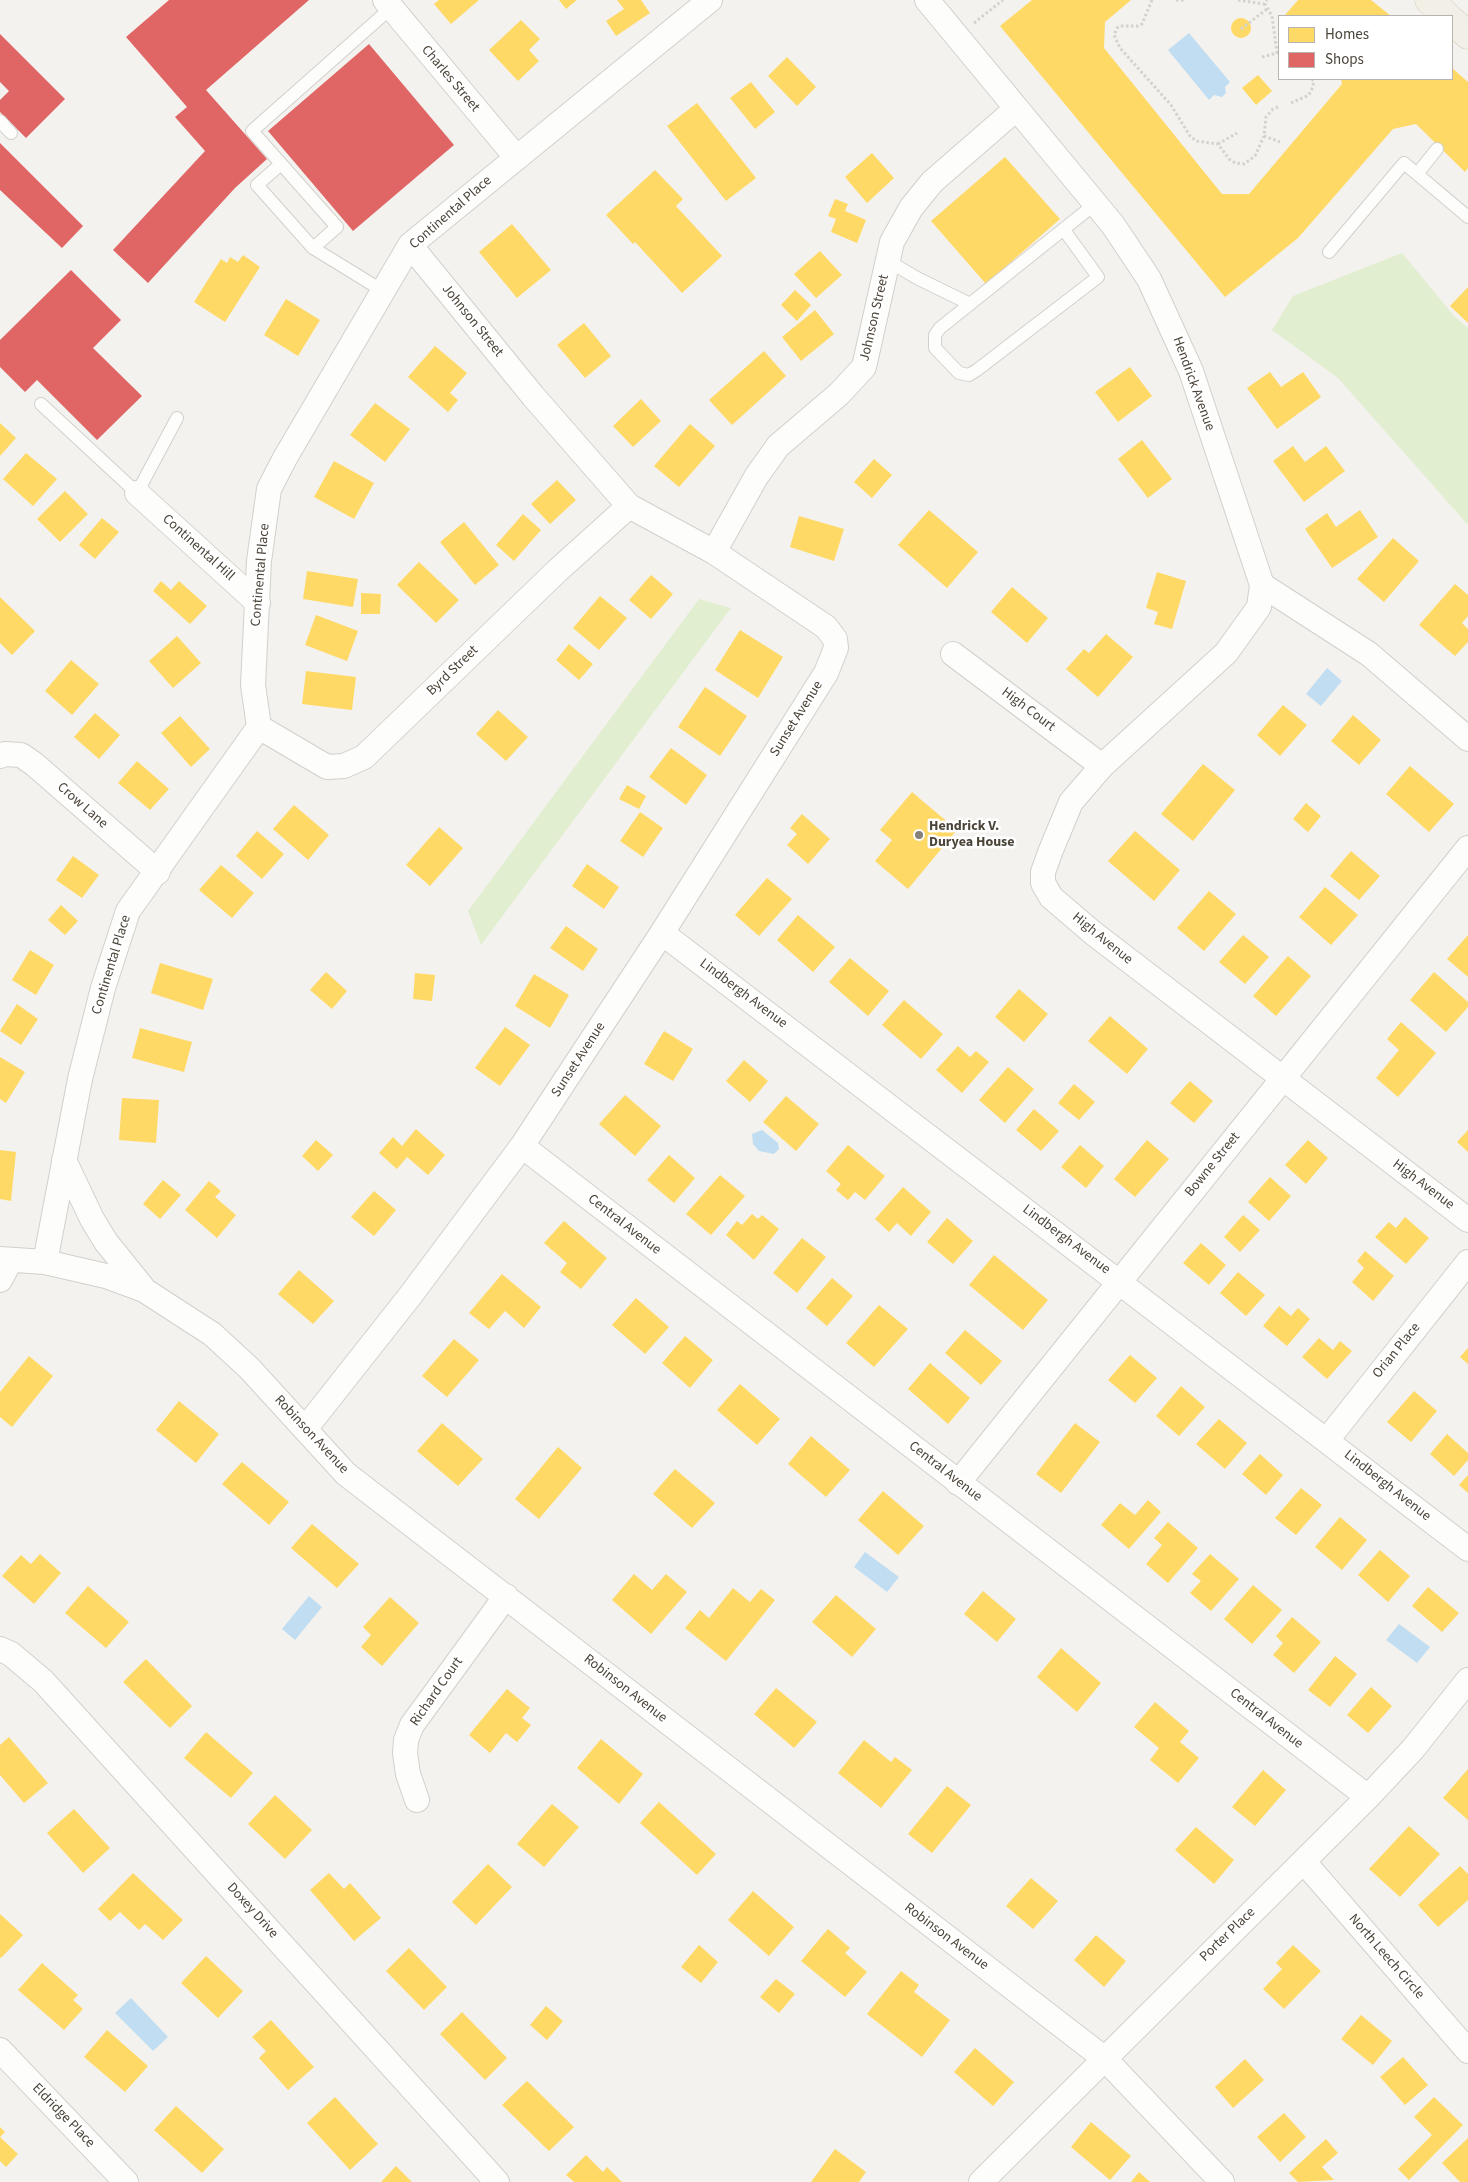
<!DOCTYPE html>
<style>
body{margin:0}
#map{position:relative;width:1468px;height:2182px;overflow:hidden;background:#f4f2ee;font-family:"Source Sans 3",sans-serif}
canvas{display:block}
.legend{position:absolute;left:1278px;top:15px;width:175px;height:65px;box-sizing:border-box;background:#fff;border:1px solid #b7b4b0;margin:0;padding:6px 9px;list-style:none;font-size:15px;color:#4b4439}
.legend li{display:flex;align-items:center;gap:10px;height:25px}
.legend b{width:25px;border:1px solid #b7b4b0}
</style>
<div id="map">
<canvas width="1468" height="2182"></canvas>
<ul class="legend">
<li><b style="height:14px;background:#ffd966"></b>Homes</li>
<li><b style="height:14px;background:#e06666"></b>Shops</li>
</ul>
</div>
<script>
const c = document.querySelector('canvas').getContext('2d');
c.lineJoin = 'round';
function fill(path, color) {
  c.fillStyle = color;
  c.fill(path, 'evenodd');
}
function poly(rows) {
  const path = new Path2D();
  for (const r of rows) {
    if (r.length === 3) {
      path.moveTo(r[0] + r[2], r[1]);
      path.arc(r[0], r[1], r[2], 0, 2 * Math.PI);
      continue;
    }
    path.moveTo(r[0], r[1]);
    for (let i = 2; i < r.length; i += 2) path.lineTo(r[i], r[i + 1]);
  }
  return path;
}
function strokePath(path, color, width, dash) {
  c.strokeStyle = color;
  c.lineWidth = width;
  c.lineCap = dash ? 'butt' : 'round';
  c.setLineDash(dash || []);
  c.stroke(path);
}
function drawText(font, color, halo, rows, align = 'center') {
  c.font = font + ' "Source Sans 3",sans-serif';
  c.lineWidth = 5;
  c.setLineDash([]);
  c.textBaseline = 'middle';
  c.strokeStyle = halo;
  c.fillStyle = color;
  for (const [text, x, y, turn = 0] of rows) {
    c.save();
    c.translate(x, y);
    c.rotate((+turn || 0) * Math.PI / 180);
    c.textAlign = isNaN(turn) ? turn : align;
    if (halo) c.strokeText(text, 0, 0);
    c.fillText(text, 0, 0);
    c.restore();
  }
}
fill(poly([
 [1402,253,1454,316,1468,328,1468,525,1338,378,1272,330,1293,296],
 [699,599,731,608,481,945,468,911]
]), '#e1eecf');
fill(poly([
 [1189,33,1230,82,1225,87,1226,93,1222,97,1214,95,1209,100,1168,50],
 [1327,668,1342,681,1321,706,1306,694],
 [762,1130,778,1143,779,1149,774,1154,759,1151,753,1144,752,1134],
 [865,1552,899,1577,887,1592,854,1567],
 [309,1596,322,1607,295,1640,282,1629],
 [1399,1624,1430,1647,1417,1663,1386,1640],
 [131,1998,168,2037,153,2051,115,2013]
]), '#c0ddf1');
fill(poly([
 [439,0,479,0,451,24,434,4],
 [559,0,577,0,566,9],
 [617,0,641,0,650,13,616,36,606,21,624,9],
 [1032,0,1131,0,1105,22,1104,48,1222,194,1249,194,1342,84,1341,79,1452,79,1452,68,1468,82,1468,168,1465,172,1416,124,1393,129,1298,238,1225,297,1000,26],
 [1298,0,1371,0,1391,16,1286,16,1285,15],
 [1241,28,10],
 [521,20,540,39,529,50,539,61,518,81,489,50],
 [787,57,816,87,797,106,768,76],
 [1258,75,1272,91,1256,105,1242,88],
 [751,82,775,112,755,129,730,98],
 [697,103,756,178,726,201,667,126],
 [872,153,894,178,867,203,845,177],
 [1005,157,1060,219,986,284,931,221],
 [655,170,683,199,676,206,722,256,682,293,635,242,633,244,606,215],
 [835,199,848,204,845,211,866,220,857,243,831,232,836,219,828,216],
 [512,224,551,270,517,298,479,252],
 [820,251,842,275,816,298,794,274],
 [243,255,260,267,225,322,194,302,221,259,227,263,230,257,238,262],
 [1468,287,1468,323,1450,306],
 [795,290,811,305,797,321,781,305],
 [286,299,320,320,298,356,264,335],
 [815,310,834,334,801,361,782,337],
 [584,323,611,356,585,378,557,345],
 [435,346,467,373,450,393,458,400,448,412,408,377],
 [764,351,786,376,732,425,709,400],
 [1130,367,1152,396,1118,422,1095,392],
 [1270,372,1281,387,1303,372,1321,397,1277,429,1247,388],
 [641,399,661,421,633,447,613,426],
 [375,403,410,429,385,462,350,435],
 [0,423,16,438,0,456],
 [690,424,715,446,679,487,654,466],
 [1142,440,1172,479,1148,498,1118,459],
 [1293,446,1305,462,1326,446,1345,471,1304,502,1273,461],
 [26,453,57,479,33,506,3,479],
 [874,459,892,475,872,498,854,482],
 [334,461,374,483,354,519,314,497],
 [557,480,576,500,550,524,531,504],
 [65,491,88,514,60,542,37,519],
 [929,510,978,552,947,588,898,545],
 [1360,510,1378,537,1332,568,1305,529,1327,513,1336,527],
 [523,514,541,530,514,561,496,545],
 [799,516,844,529,834,561,790,547],
 [102,518,119,532,95,559,79,545],
 [464,522,499,565,475,585,440,542],
 [1393,538,1419,561,1384,602,1357,579],
 [419,562,459,600,436,623,397,585],
 [307,571,358,579,353,607,303,599],
 [1157,572,1186,581,1172,629,1154,624,1158,612,1146,608],
 [651,575,673,594,651,619,629,600],
 [161,581,171,590,179,581,207,606,190,624,153,591],
 [1455,584,1468,595,1468,616,1462,623,1468,629,1468,642,1455,656,1419,625],
 [1012,587,1048,618,1027,643,991,612],
 [361,593,381,594,380,614,361,614],
 [600,596,627,618,599,650,573,628],
 [0,597,35,631,12,655,0,643],
 [316,615,358,631,347,661,305,645],
 [740,630,783,657,758,698,715,670],
 [1106,634,1133,657,1098,697,1066,669,1084,649,1089,653],
 [177,636,201,663,173,688,149,661],
 [569,644,593,664,579,680,556,660],
 [71,660,99,684,72,715,45,691],
 [306,671,356,677,352,710,302,704],
 [705,687,747,716,720,756,678,727],
 [1283,705,1307,725,1280,756,1257,735],
 [498,710,528,737,506,761,476,734],
 [95,713,120,735,99,759,74,737],
 [1353,715,1381,740,1359,765,1331,741],
 [180,716,210,749,191,767,161,733],
 [671,748,707,775,686,805,649,777],
 [137,761,169,789,150,810,118,783],
 [1203,764,1235,790,1193,841,1161,814],
 [1410,766,1454,804,1429,832,1386,794],
 [627,785,646,796,639,809,619,799],
 [912,792,957,830,908,889,875,861,892,840,880,830],
 [1306,803,1321,816,1308,832,1293,819],
 [294,805,329,835,308,860,273,829],
 [640,812,663,828,643,857,620,841],
 [802,814,830,839,808,864,787,845,797,834,790,828],
 [439,827,463,848,430,886,406,865],
 [257,831,284,854,262,879,236,856],
 [1135,831,1180,870,1154,901,1108,861],
 [1351,851,1380,876,1359,900,1330,876],
 [73,856,99,875,82,898,56,880],
 [587,864,619,887,604,909,572,886],
 [221,865,254,893,232,918,199,890],
 [767,878,792,899,759,936,735,915],
 [1325,887,1358,915,1331,945,1299,917],
 [1209,891,1236,914,1204,951,1177,928],
 [61,905,78,921,65,935,48,920],
 [798,915,835,947,813,972,777,940],
 [566,926,598,949,583,971,550,948],
 [1243,935,1269,957,1245,984,1219,962],
 [1468,935,1468,977,1447,959],
 [30,950,54,965,36,995,12,980],
 [1288,956,1311,976,1276,1016,1253,996],
 [850,958,889,991,868,1016,829,982],
 [160,963,213,979,203,1010,151,993],
 [326,972,347,991,332,1009,310,990],
 [1434,972,1468,1002,1468,1007,1446,1032,1410,1000],
 [415,973,435,975,432,1001,413,999],
 [534,974,569,995,550,1028,515,1006],
 [1019,989,1048,1014,1024,1042,995,1017],
 [904,1000,943,1034,921,1059,882,1025],
 [17,1004,38,1019,21,1045,0,1031],
 [1110,1016,1148,1049,1127,1074,1088,1041],
 [1401,1022,1436,1053,1398,1097,1376,1078,1399,1050,1387,1039],
 [505,1027,530,1045,500,1086,475,1068],
 [140,1028,192,1042,184,1072,132,1058],
 [664,1031,693,1049,673,1081,644,1064],
 [958,1046,970,1057,976,1051,989,1062,962,1093,936,1070],
 [0,1057,25,1072,6,1103,0,1099],
 [744,1060,768,1081,750,1102,726,1081],
 [1008,1067,1034,1089,1005,1123,979,1100],
 [1190,1081,1213,1101,1194,1123,1170,1103],
 [1074,1084,1095,1102,1079,1120,1058,1103],
 [625,1095,661,1126,635,1156,599,1124],
 [786,1096,819,1124,796,1151,763,1122],
 [122,1098,159,1100,156,1143,119,1140],
 [1034,1109,1059,1131,1041,1151,1016,1130],
 [416,1129,445,1155,428,1175,407,1157,397,1169,379,1153,393,1137,402,1146],
 [1468,1130,1468,1152,1457,1142],
 [316,1140,333,1155,318,1171,302,1156],
 [1147,1140,1169,1159,1135,1197,1114,1179],
 [1308,1140,1328,1158,1306,1184,1285,1165],
 [848,1145,885,1176,865,1200,855,1192,848,1200,836,1190,841,1184,826,1171],
 [1080,1145,1104,1166,1086,1188,1061,1167],
 [0,1150,16,1152,11,1201,0,1199],
 [669,1155,695,1178,674,1203,647,1180],
 [720,1175,745,1196,711,1235,686,1214],
 [1270,1177,1291,1196,1269,1221,1248,1202],
 [163,1180,181,1195,160,1219,143,1204],
 [209,1181,221,1191,215,1197,236,1215,217,1238,185,1210],
 [903,1187,931,1212,911,1236,897,1223,889,1232,875,1219],
 [374,1191,396,1210,374,1236,351,1217],
 [752,1214,758,1219,762,1215,779,1229,754,1260,726,1235,737,1221,742,1225],
 [1243,1215,1260,1230,1240,1252,1224,1237],
 [1405,1217,1429,1238,1406,1264,1375,1237,1389,1222,1396,1228],
 [947,1218,973,1241,953,1264,927,1242],
 [564,1221,607,1258,581,1289,560,1272,567,1263,544,1243],
 [802,1238,826,1257,797,1293,773,1273],
 [1201,1243,1226,1265,1209,1285,1183,1263],
 [1365,1251,1394,1276,1373,1301,1352,1282,1364,1268,1357,1261],
 [994,1255,1048,1300,1023,1330,969,1285],
 [299,1270,334,1301,313,1324,278,1294],
 [1238,1272,1265,1295,1246,1316,1220,1293],
 [502,1274,541,1307,524,1328,505,1311,489,1329,469,1313],
 [832,1278,853,1296,827,1326,806,1308],
 [636,1298,669,1327,645,1354,612,1325],
 [879,1305,908,1329,874,1367,846,1343],
 [1279,1306,1291,1316,1298,1308,1310,1319,1287,1346,1263,1326],
 [965,1330,1002,1361,981,1385,945,1353],
 [685,1336,713,1360,690,1388,662,1363],
 [1319,1338,1333,1350,1340,1341,1352,1351,1327,1379,1302,1357],
 [454,1339,479,1360,447,1397,422,1376],
 [1468,1348,1468,1364,1460,1357],
 [1130,1355,1157,1378,1135,1403,1108,1380],
 [29,1356,53,1376,12,1427,0,1417,0,1392],
 [930,1363,970,1398,948,1424,908,1389],
 [740,1384,780,1419,757,1445,717,1410],
 [1181,1386,1205,1407,1179,1436,1156,1416],
 [1414,1391,1437,1411,1411,1442,1387,1422],
 [179,1401,219,1434,196,1463,156,1430],
 [1219,1419,1247,1443,1225,1469,1196,1444],
 [442,1423,483,1459,458,1486,417,1451],
 [1075,1423,1100,1442,1061,1493,1036,1474],
 [1447,1434,1468,1453,1468,1460,1454,1476,1430,1454],
 [811,1436,850,1470,826,1497,788,1464],
 [558,1447,582,1468,539,1519,515,1499],
 [1260,1454,1283,1475,1266,1495,1242,1474],
 [242,1462,289,1502,269,1525,222,1484],
 [675,1469,715,1503,692,1528,653,1494],
 [1468,1475,1468,1493,1459,1485],
 [1301,1488,1322,1505,1296,1535,1275,1518],
 [883,1491,924,1526,898,1555,858,1520],
 [1148,1500,1161,1512,1129,1549,1101,1525,1120,1503,1135,1515],
 [1340,1517,1367,1540,1342,1570,1315,1547],
 [1168,1522,1198,1548,1168,1583,1146,1564,1162,1545,1154,1538],
 [312,1524,359,1564,337,1588,291,1548],
 [1380,1550,1410,1576,1388,1602,1358,1575],
 [40,1554,61,1573,34,1604,2,1576,21,1555,31,1564],
 [1210,1554,1239,1579,1211,1611,1190,1593,1201,1581,1192,1574],
 [634,1574,652,1590,666,1574,687,1592,651,1634,612,1600],
 [1253,1585,1282,1610,1252,1644,1224,1619],
 [88,1586,129,1622,106,1648,65,1613],
 [1428,1587,1459,1613,1442,1632,1412,1606],
 [733,1588,750,1602,761,1589,775,1600,726,1661,685,1628,700,1610,709,1618],
 [983,1591,1016,1619,997,1642,964,1614],
 [836,1595,876,1629,852,1657,812,1622],
 [390,1597,419,1623,382,1666,361,1647,371,1635,363,1627],
 [1292,1617,1321,1642,1294,1673,1273,1655,1283,1643,1276,1636],
 [1061,1648,1101,1683,1077,1712,1037,1677],
 [1335,1656,1357,1674,1330,1707,1308,1690],
 [146,1659,192,1706,170,1728,123,1682],
 [1371,1687,1392,1706,1368,1733,1347,1715],
 [776,1688,817,1722,794,1748,754,1714],
 [507,1689,530,1708,522,1718,531,1725,517,1742,506,1733,490,1753,469,1735],
 [1155,1702,1189,1731,1180,1742,1199,1758,1178,1783,1150,1760,1159,1748,1134,1727],
 [206,1732,253,1773,231,1798,184,1758],
 [9,1737,48,1783,24,1803,0,1775,0,1745],
 [601,1739,643,1774,619,1804,577,1768],
 [864,1740,891,1762,895,1757,912,1770,881,1808,838,1773],
 [1468,1769,1468,1820,1443,1798],
 [1263,1770,1286,1790,1255,1826,1232,1807],
 [947,1786,971,1805,932,1853,908,1834],
 [275,1795,312,1830,285,1859,248,1824],
 [659,1802,716,1854,697,1875,640,1823],
 [552,1804,579,1827,544,1867,517,1844],
 [74,1809,110,1848,83,1873,47,1833],
 [1409,1826,1440,1854,1400,1897,1369,1869],
 [1196,1827,1234,1860,1214,1884,1175,1850],
 [488,1864,512,1887,476,1925,452,1902],
 [1460,1866,1468,1874,1468,1900,1438,1927,1418,1905],
 [133,1873,183,1920,163,1940,145,1924,139,1930,120,1912,110,1921,98,1909],
 [329,1873,344,1889,350,1883,381,1918,354,1941,310,1890],
 [1031,1878,1058,1901,1033,1929,1006,1906],
 [753,1891,794,1927,769,1956,728,1920],
 [0,1914,23,1935,1,1958,0,1957],
 [828,1929,850,1948,845,1953,867,1972,845,1997,801,1961],
 [1096,1935,1126,1961,1104,1987,1074,1960],
 [699,1945,718,1962,701,1983,681,1967],
 [1293,1945,1321,1971,1284,2009,1263,1989,1282,1969,1276,1963],
 [409,1948,447,1987,424,2010,386,1971],
 [206,1956,243,1991,218,2018,181,1983],
 [42,1963,78,1995,73,2000,83,2009,64,2030,18,1990],
 [901,1971,919,1985,914,1992,950,2020,922,2057,867,2014],
 [776,1979,795,1994,779,2013,760,1997],
 [546,2006,563,2021,547,2040,530,2025],
 [462,2012,507,2058,485,2080,440,2034],
 [1361,2015,1392,2041,1373,2065,1341,2039],
 [271,2020,314,2067,288,2090,259,2058,266,2051,252,2037],
 [107,2030,148,2066,125,2092,84,2057],
 [975,2048,1014,2082,993,2106,954,2072],
 [1403,2057,1428,2085,1405,2105,1380,2077],
 [1245,2059,1264,2080,1233,2108,1215,2087],
 [527,2081,574,2127,549,2151,502,2105],
 [335,2097,378,2144,350,2170,307,2123],
 [1434,2097,1463,2125,1409,2180,1398,2169,1432,2135,1414,2117],
 [176,2106,224,2149,202,2173,154,2130],
 [1284,2113,1306,2137,1280,2162,1257,2137],
 [1091,2122,1131,2156,1110,2180,1071,2147],
 [0,2127,5,2132,0,2137,18,2154,6,2167,0,2161],
 [1468,2138,1468,2182,1460,2182,1442,2163],
 [1326,2139,1338,2153,1322,2167,1334,2180,1298,2182,1289,2173],
 [835,2149,866,2172,859,2182,811,2182],
 [586,2155,603,2172,607,2167,622,2182,574,2182,566,2175],
 [396,2166,412,2182,381,2182],
 [1139,2172,1150,2182,1131,2182]
]), '#ffd966');
fill(poly([
 [169,0,309,0,206,90,267,159,235,188,148,283,113,250,205,151,175,117,187,107,126,37],
 [0,34,65,99,26,138,0,112,0,100,9,91,0,82],
 [369,44,454,145,353,231,268,131],
 [0,143,83,226,62,248,0,190],
 [71,270,121,320,93,348,142,396,97,440,37,380,25,392,0,367,0,340]
]), '#e06666');
const service = poly([
 [0,121,11,133],
 [281,164,257,185,313,248],
 [1417,174,1437,149],
 [1064,230,1098,277,977,370,969,375,959,373,935,348,935,335,940,328,1095,204],
 [1329,252,1404,163,1468,217],
 [888,261,917,278,970,304],
 [383,291,313,248,337,227,252,131,391,8],
 [41,404,137,493,177,418]
]);
const minor = poly([
 [385,0,516,157],
 [927,0,1113,225,1149,279,1191,371,1262,585,1369,654,1468,739],
 [137,493,258,603],
 [714,552,756,477,778,446,839,394,864,367,892,242,911,208,932,182,1016,109],
 [1262,585,1259,607,1226,653,1102,766,1071,802,1051,850,1043,872,1043,883,1051,897,1093,933,1468,1220],
 [953,654,1102,766],
 [259,727,327,767,344,766,364,757,557,571,629,506],
 [0,756,5,754,21,755,34,764,158,872],
 [662,933,1468,1549],
 [522,1146,1368,1797],
 [64,1160,92,1219,106,1242,143,1288],
 [0,1259,45,1262,106,1276,144,1290,212,1334,249,1368,346,1474,1105,2059,1222,2182],
 [45,1262,80,1079,103,988,128,911,259,727,253,685,259,561,269,489,285,458,410,245,710,0],
 [0,1280,11,1260],
 [305,1429,410,1296,522,1146,662,933,826,673,836,648,835,639,826,627,714,552,629,506,533,396,410,245],
 [1327,1440,1468,1262],
 [958,1483,1468,848],
 [0,1649,11,1654,43,1681,497,2182],
 [417,1800,408,1774,405,1753,406,1740,412,1725,506,1596],
 [1304,1862,1468,2051],
 [0,2050,126,2182],
 [981,2182,1368,1797,1413,1749,1468,1680]
]);
const primary = poly([
 [1429,0,1447,16],
 [1452,21,1468,35]
]);
strokePath(service, '#d2d0cb', 14);
strokePath(minor, '#d2d0cb', 26);
strokePath(primary, '#d6cebb', 29);
strokePath(poly([
 [1152,0,1142,24,1138,26,1121,26,1117,28,1114,35,1120,48,1171,105,1190,136,1196,141,1218,144,1229,159,1235,163,1244,164,1255,156,1264,136],
 [1176,0,1184,0],
 [1238,0,1264,4],
 [974,23,1003,0],
 [1241,29,1267,9],
 [1262,57,1277,53,1272,16,1265,4,1267,0],
 [1291,103,1307,96,1311,92,1314,82,1312,79],
 [1278,107,1273,109,1266,117,1264,136,1280,142],
 [1218,144,1237,133]
]), '#d3d2cc', 3, [2.5, 2.5]);
strokePath(service, '#fdfdfc', 12);
strokePath(minor, '#fdfdfc', 24);
strokePath(primary, '#f2efe6', 28);
for (const [x, y, r, color] of [
 [919,835,5,"#868178"]
]) {
  const dot = new Path2D();
  dot.arc(x, y, r, 0, 2 * Math.PI);
  c.fillStyle = color;
  c.fill(dot);
  strokePath(dot, '#fff', 2);
}
drawText('14px', '#4b4439', '#fff', [
 ["Charles Street",450,79,50],
 ["Continental Place",451,213,-41],
 ["Johnson Street",875,318,-77],
 ["Johnson Street",472,321,51],
 ["Hendrick Avenue",1193,384,70],
 ["Continental Hill",198,548,42],
 ["Continental Place",261,575,-85],
 ["Byrd Street",453,671,-44],
 ["High Court",1028,710,37],
 ["Sunset Avenue",797,719,-58],
 ["Crow Lane",82,806,41],
 ["High Avenue",1102,939,39],
 ["Continental Place",112,965,-73],
 ["Lindbergh Avenue",743,994,37],
 ["Sunset Avenue",579,1060,-57],
 ["Bowne Street",1213,1165,-51],
 ["High Avenue",1423,1185,37],
 ["Central Avenue",624,1225,38],
 ["Lindbergh Avenue",1066,1240,37],
 ["Orian Place",1397,1351,-51],
 ["Robinson Avenue",311,1435,47],
 ["Central Avenue",945,1472,38],
 ["Lindbergh Avenue",1387,1486,38],
 ["Robinson Avenue",625,1689,38],
 ["Richard Court",437,1692,-55],
 ["Central Avenue",1266,1719,38],
 ["Doxey Drive",252,1911,48],
 ["Porter Place",1228,1935,-44],
 ["Robinson Avenue",946,1937,37],
 ["North Leech Circle",1386,1957,49],
 ["Eldridge Place",63,2116,46]
]);
drawText('bold 14px', '#4b4439', '#fff', [
 ["Hendrick V.",929,827],
 ["Duryea House",929,843]
], 'left');
</script>
